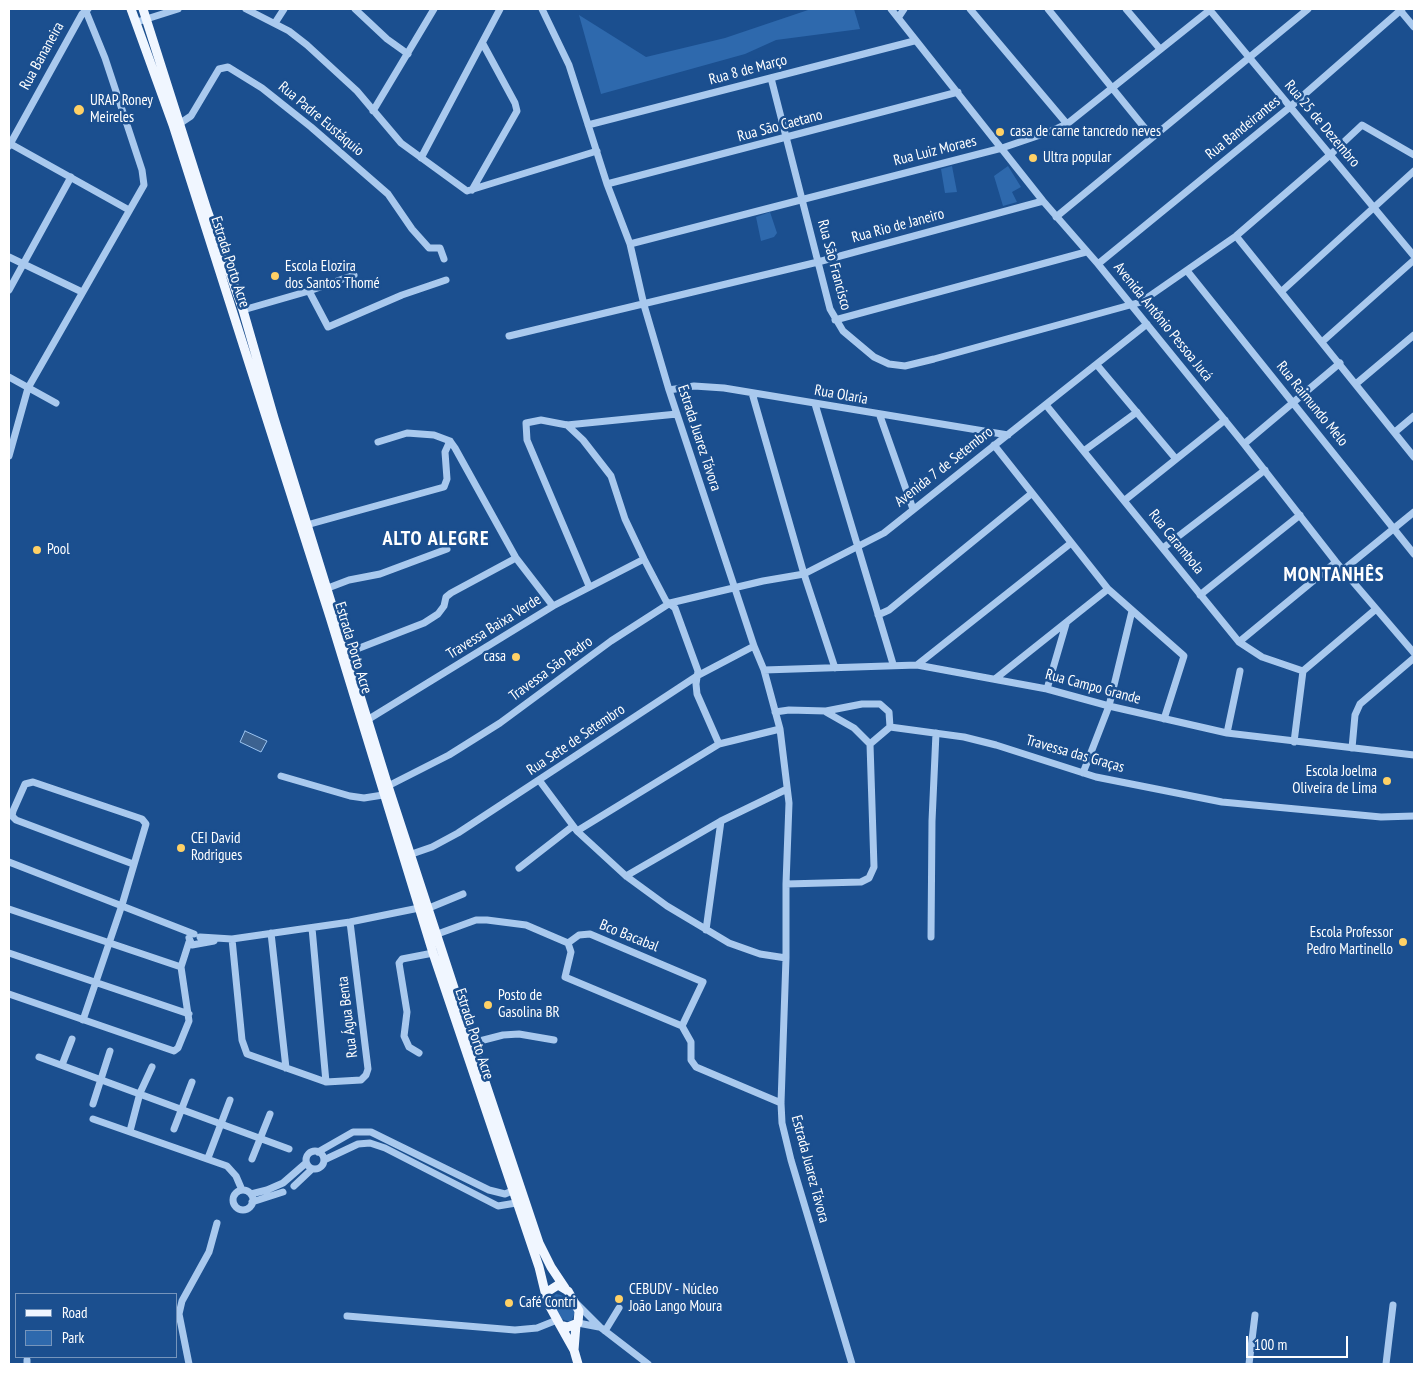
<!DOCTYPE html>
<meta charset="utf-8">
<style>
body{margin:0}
#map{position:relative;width:1423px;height:1373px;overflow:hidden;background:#1b4f8f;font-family:"PT Sans Narrow",sans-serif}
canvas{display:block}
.frame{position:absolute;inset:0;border:10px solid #fff;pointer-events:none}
.legend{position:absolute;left:15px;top:1293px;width:162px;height:65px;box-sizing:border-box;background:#1b4f8f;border:1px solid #7695bc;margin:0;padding:6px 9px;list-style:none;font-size:15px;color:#fff}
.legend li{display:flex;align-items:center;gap:10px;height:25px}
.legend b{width:25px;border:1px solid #7695bc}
.scale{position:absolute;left:1246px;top:1336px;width:102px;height:22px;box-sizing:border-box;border:2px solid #fff;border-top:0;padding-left:6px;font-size:15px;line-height:18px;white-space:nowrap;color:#fff;-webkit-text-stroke:4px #1b4f8f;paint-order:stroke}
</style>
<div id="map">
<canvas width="1423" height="1373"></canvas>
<div class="frame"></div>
<ul class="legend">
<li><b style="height:6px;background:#f0f6ff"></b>Road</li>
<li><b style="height:14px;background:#2e69ad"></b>Park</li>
</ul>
<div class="scale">100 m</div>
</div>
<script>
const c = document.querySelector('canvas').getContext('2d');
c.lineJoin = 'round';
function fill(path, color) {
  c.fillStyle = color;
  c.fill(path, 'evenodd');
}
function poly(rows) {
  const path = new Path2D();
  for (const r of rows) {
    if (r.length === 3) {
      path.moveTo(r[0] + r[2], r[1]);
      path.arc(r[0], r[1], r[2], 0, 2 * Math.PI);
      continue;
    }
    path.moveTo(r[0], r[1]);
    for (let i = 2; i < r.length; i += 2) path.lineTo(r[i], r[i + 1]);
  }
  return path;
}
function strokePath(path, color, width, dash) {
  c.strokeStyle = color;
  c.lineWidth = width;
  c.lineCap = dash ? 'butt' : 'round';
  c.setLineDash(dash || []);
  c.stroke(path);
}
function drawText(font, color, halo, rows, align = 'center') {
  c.font = font + ' "PT Sans Narrow",sans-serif';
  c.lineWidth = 5;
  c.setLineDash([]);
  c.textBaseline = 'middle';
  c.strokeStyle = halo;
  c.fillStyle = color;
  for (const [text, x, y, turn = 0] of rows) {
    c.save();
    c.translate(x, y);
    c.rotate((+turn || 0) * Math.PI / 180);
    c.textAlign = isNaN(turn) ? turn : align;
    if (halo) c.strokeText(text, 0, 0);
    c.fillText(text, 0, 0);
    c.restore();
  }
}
fill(poly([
 [811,9,854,9,860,29,776,40,745,54,601,94,579,15,646,57,725,38],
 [952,166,957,192,945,193,941,169],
 [1008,166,1021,187,1012,192,1017,202,1003,206,994,176],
 [770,212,777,233,774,237,761,241,756,217],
 [556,1294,561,1295,571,1304,575,1312,571,1322,561,1319,553,1307,553,1297]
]), '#2e69ad');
const water = poly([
 [245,731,267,741,261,752,240,742,245,731]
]);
fill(water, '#3c6290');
strokePath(water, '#9cc4f0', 1);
strokePath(poly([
 [246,9,289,31,307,45,357,91,401,143,467,191,597,151],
 [355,9,387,39,408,54],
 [542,9,569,65,607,184,630,244,644,305,669,390,754,646,764,670,780,729,789,803,786,884,786,958,781,1103,782,1123,791,1160,852,1364],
 [891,9,1043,201,1098,264,1244,444,1336,562,1414,653],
 [970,9,1067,124],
 [1048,9,1152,137],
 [1126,9,1160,49],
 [1209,9,1414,256],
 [1399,9,1414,27],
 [898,18,904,9],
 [137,22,178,9],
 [275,23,284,9],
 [771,78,830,309,843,331,874,357,889,364,905,366,934,359,1141,302,1236,236,1330,155,1362,125,1414,155],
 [373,111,434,9],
 [588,125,914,41],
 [176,126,191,116,219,69,228,67,262,88,311,127,388,194,412,229,429,248,440,248,444,259],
 [9,143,129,210],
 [9,146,82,14,88,9],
 [421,158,500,9],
 [607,184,958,92],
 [472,190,517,111,515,103,483,44],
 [1056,217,1308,9],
 [1236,236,1414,457],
 [630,244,1002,148,1049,132,1067,124,1211,9],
 [9,257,82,292],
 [1098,264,1290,107,1402,9],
 [1188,272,1414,554],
 [9,290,71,177],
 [309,291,328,327,402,295,446,280],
 [1282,291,1414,171],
 [243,310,309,291,354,275],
 [835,320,1086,252],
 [509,336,818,262,1043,201],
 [1323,341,1414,260],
 [1097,365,1176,459],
 [9,377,56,403],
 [1357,383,1414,335],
 [669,390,694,386,724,388,1008,435],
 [752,393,804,574,835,668],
 [815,404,893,664],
 [1046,405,1239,642,1262,657,1303,671],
 [880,416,913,509],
 [567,425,583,440,611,476,625,519,644,559,666,601,675,608,698,671,696,684,697,694,719,744],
 [1395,432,1414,416],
 [378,442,407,433,434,435,450,441,455,448,516,558,553,606],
 [1244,444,1340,363],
 [994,445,1108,589,1184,656,1164,719],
 [1085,450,1137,412],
 [9,456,28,388,144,185,142,170,105,58,85,9],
 [1125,500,1225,420],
 [303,526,444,487,447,479,445,452,450,441],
 [1163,548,1265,470],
 [1343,570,1414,512],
 [589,586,527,440,526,423,541,420,567,425,677,414],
 [328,588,349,580,380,574,447,549],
 [1200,595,1300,515],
 [878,615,889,610,1031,494],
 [1239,642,1336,562],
 [344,654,424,623,438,614,444,606,446,597,451,593,516,558],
 [917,665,1071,543],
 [764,670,917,665,1047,689,1109,706,1227,733,1414,755],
 [1303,671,1376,609],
 [995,679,1108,589],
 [1047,689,1066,624],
 [775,712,789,710,826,711,862,704,880,704,889,712,890,727,964,737,996,745,1096,777,1222,802,1381,817,1414,816],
 [826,712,854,728,870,744],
 [364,722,553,606,644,559],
 [1227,733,1240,671],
 [1294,742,1303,671],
 [1352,748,1355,715,1360,704,1414,658],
 [1083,773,1109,706,1132,611],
 [281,776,350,796,364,798,383,795],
 [539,780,577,831,626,876,667,906,729,943,760,954,786,958],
 [388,786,449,755,500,723,611,641,670,603,763,581,804,574,884,533,1147,324],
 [577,831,719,744,780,729],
 [406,856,432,847,458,833,697,676,754,646],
 [9,862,194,934],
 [519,868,573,826],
 [626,876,721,821,787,789],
 [786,884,861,882,869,878,874,867,870,744,890,727],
 [429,908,463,894],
 [9,909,181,967],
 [312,928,326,1082],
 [706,930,721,821],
 [271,933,286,1068],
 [432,936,476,920,487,920,526,925,568,943],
 [200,937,232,939,350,922,419,908],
 [931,937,932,821,936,733],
 [189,938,192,945,214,941],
 [232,939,242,1040,247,1054,326,1082,361,1080,366,1075,368,1069,350,922],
 [9,953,189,1014],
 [9,994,174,1051,178,1048,189,1021,181,967,189,942],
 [83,1020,122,905,146,824,142,819,33,782,25,784,13,811,12,816,16,820,133,864],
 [682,1026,703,982,590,934,579,935,568,943,571,952,565,977,682,1026,691,1042,691,1060,696,1067,781,1103],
 [472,1043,503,1035,519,1034,554,1040],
 [419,1053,409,1047,404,1036,407,1012,399,963,402,959,433,953],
 [39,1057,289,1149],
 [62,1065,72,1039],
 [93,1104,110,1051],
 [93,1119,227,1166,236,1176,242,1190],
 [174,1129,192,1082],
 [130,1131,140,1093,152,1067],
 [315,1160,9],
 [318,1152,353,1132,371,1132,489,1190,505,1194,512,1191],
 [208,1158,230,1100],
 [252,1159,270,1114],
 [324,1160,358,1144,370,1143,385,1148,498,1206,516,1203],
 [294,1186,312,1169],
 [243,1200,10],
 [251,1194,267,1190,283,1183,306,1163],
 [252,1202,283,1192],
 [577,1304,600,1327,648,1364],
 [347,1316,515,1330,537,1328,557,1320],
 [578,1323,599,1327],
 [605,1331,619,1308],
 [27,1364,27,1360],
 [189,1364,179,1314,182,1301,209,1252,217,1223],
 [1249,1364,1255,1315],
 [1386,1364,1393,1305]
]), '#a9c9ee', 7);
strokePath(poly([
 [131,9,173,125,330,617,433,953,539,1267,546,1296],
 [143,9,207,210,243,310,274,418,388,786,472,1043,539,1243,551,1267,565,1288],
 [558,1285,568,1291,579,1311,578,1323,568,1327,560,1325,548,1303,547,1292,558,1285],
 [560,1325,574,1350,578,1364],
 [574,1350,576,1325]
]), '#f0f6ff', 9);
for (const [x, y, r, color] of [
 [79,110,6,"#ffd166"],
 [1000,132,5,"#ffd166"],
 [1033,158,5,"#ffd166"],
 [275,276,5,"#ffd166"],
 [37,550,5,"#ffd166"],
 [516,657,5,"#ffd166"],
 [1387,781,5,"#ffd166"],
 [181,848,5,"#ffd166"],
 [1403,942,5,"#ffd166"],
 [488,1005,5,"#ffd166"],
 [619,1299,5,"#ffd166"],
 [509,1303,5,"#ffd166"]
]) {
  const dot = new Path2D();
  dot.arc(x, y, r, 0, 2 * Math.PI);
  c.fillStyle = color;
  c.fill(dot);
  strokePath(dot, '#1b4f8f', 2);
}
drawText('15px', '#fff', '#1b4f8f', [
 ["Rua Bananeira",42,56,-61],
 ["Rua 8 de Março",748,70,-15],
 ["Rua Padre Eustáquio",321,119,40],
 ["Rua 25 de Dezembro",1322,124,50],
 ["Rua São Caetano",780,126,-15],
 ["Rua Bandeirantes",1243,128,-39],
 ["Rua Luiz Moraes",935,151,-14],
 ["Rua Rio de Janeiro",898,226,-15],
 ["Estrada Porto Acre",230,262,72],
 ["Rua São Francisco",834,265,75],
 ["Avenida Antônio Pessoa Jucá",1163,322,51],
 ["Rua Olaria",841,395,10],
 ["Rua Raimundo Melo",1312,404,51],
 ["Estrada Juarez Távora",699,438,72],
 ["Avenida 7 de Setembro",944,467,-38],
 ["Rua Carambola",1176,542,51],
 ["Travessa Baixa Verde",494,627,-32],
 ["Estrada Porto Acre",353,648,73],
 ["Travessa São Pedro",551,669,-36],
 ["Rua Campo Grande",1093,687,15],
 ["Rua Sete de Setembro",576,740,-34],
 ["Travessa das Graças",1075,754,16],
 ["Bco Bacabal",629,936,22],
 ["Rua Água Benta",348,1017,-97],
 ["Estrada Porto Acre",474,1034,72],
 ["Estrada Juarez Távora",810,1169,75]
]);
drawText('15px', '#fff', '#1b4f8f', [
 ["URAP Roney",90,101],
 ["Meireles",90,118],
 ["casa de carne tancredo neves",1010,132],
 ["Ultra popular",1043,158],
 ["Escola Elozira",285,267],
 ["dos Santos Thomé",285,284],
 ["Pool",47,550],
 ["casa",506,657,"right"],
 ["Escola Joelma",1377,772,"right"],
 ["Oliveira de Lima",1377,789,"right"],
 ["CEI David",191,839],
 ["Rodrigues",191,856],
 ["Escola Professor",1393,933,"right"],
 ["Pedro Martinello",1393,950,"right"],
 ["Posto de",498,996],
 ["Gasolina BR",498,1013],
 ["CEBUDV - Núcleo",629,1290],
 ["João Lango Moura",629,1307],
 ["Café Contri",519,1303]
], 'left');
c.letterSpacing = '1px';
drawText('bold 20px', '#fff', '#1b4f8f', [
 ["ALTO ALEGRE",436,539],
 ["MONTANHÊS",1334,575]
]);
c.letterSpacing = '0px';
</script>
